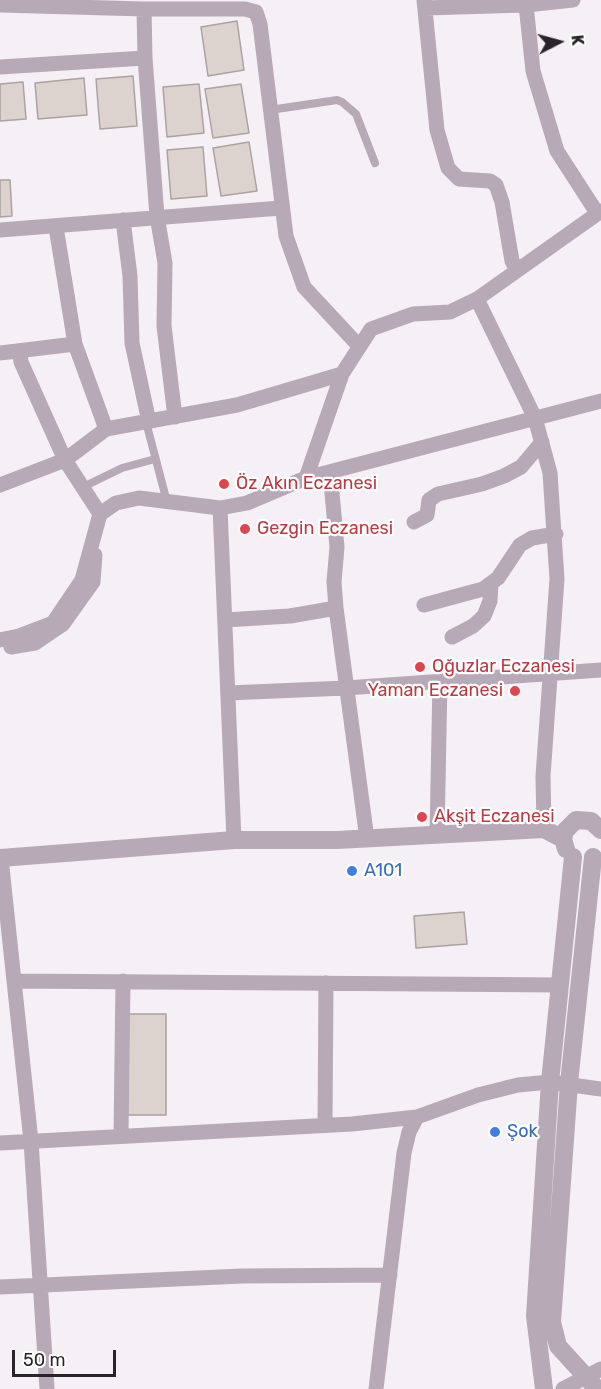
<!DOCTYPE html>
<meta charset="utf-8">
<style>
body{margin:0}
#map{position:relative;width:601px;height:1389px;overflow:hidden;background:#f5eff6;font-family:Rubik,sans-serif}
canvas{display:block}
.north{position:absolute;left:529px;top:12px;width:60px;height:60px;-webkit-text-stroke:4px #fff;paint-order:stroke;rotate:84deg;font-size:16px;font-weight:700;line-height:24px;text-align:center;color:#282528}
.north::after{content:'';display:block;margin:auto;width:21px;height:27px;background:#282528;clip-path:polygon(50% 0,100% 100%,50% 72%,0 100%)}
.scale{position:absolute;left:12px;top:1350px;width:104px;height:27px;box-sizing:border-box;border:3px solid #282528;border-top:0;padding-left:8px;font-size:18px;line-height:21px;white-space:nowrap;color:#282528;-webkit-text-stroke:4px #fff;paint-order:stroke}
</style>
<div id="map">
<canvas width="601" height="1389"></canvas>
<div class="north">K</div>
<div class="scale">50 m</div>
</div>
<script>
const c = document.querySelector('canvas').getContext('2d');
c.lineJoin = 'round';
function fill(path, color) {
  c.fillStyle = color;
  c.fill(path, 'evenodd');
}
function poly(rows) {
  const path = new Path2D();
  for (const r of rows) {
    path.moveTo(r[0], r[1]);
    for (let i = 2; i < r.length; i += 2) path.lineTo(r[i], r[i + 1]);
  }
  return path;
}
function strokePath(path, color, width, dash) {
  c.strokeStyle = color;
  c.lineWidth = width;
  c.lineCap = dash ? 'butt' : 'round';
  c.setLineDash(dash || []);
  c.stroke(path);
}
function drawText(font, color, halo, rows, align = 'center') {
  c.font = font + ' Rubik,sans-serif';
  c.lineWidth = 4.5;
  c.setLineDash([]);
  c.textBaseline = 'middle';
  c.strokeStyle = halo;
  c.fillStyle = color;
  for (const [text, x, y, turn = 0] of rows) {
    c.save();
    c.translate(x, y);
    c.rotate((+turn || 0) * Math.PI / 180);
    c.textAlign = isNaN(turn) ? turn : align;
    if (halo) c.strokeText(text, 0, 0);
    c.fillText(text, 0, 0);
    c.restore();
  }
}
const building = poly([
 [237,21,244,70,208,76,201,27,237,21],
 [133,76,137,126,100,129,96,79,133,76],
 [84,78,87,115,38,119,35,83,84,78],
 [23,82,26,119,0,121,0,84,23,82],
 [199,84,204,133,167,137,163,87,199,84],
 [241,84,249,133,213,138,205,89,241,84],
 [249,142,257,191,221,196,213,148,249,142],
 [203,147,207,196,171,199,167,150,203,147],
 [0,180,10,180,12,216,0,217,0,180],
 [464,912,467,944,416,948,414,916,464,912],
 [126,1014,166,1014,166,1115,125,1115,126,1014]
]);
fill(building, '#dcd3ce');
strokePath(building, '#aba39f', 1.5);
strokePath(poly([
 [270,110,337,100,342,102,356,114,375,163],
 [146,422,167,502],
 [83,487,122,468,155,459]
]), '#b7a9b6', 8);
strokePath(poly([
 [424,0,437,130,448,168,459,179,490,181,496,185,502,202,512,261,517,270],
 [0,5,144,9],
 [526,5,533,71,557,151,597,213],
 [425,8,526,5,573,0],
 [145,58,144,9,245,9,256,12,260,24,286,236,304,287,358,345],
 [0,67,145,58,157,216,165,263,164,326,175,417],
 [123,220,130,276,132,343,149,422],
 [56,227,75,344,106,429],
 [0,230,281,208],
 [477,299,535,418,550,473,557,579,543,776,544,829],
 [20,352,21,362,65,460,100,514],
 [0,353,75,344],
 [330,472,337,547,334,582,336,608,367,839],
 [306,478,342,374,371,329,413,314,450,312,477,299,601,211],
 [0,485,65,460,106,429,237,405,342,374],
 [220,508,234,840],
 [414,522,427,515,429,500,438,494,482,484,504,476,521,467,542,442],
 [424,605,483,589,498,578,520,545,532,538,556,534],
 [225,620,290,616,336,608],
 [452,637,473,626,484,616,490,601,491,584],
 [0,640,19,636,53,623,82,580,100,514,116,503,139,498,220,508,247,503,306,478,601,401],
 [11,647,35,643,63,624,93,582,95,555],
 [228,693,346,688,601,670],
 [437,835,440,681],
 [1,858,31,1141,47,1389],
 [14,981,560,985],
 [325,1125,326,983],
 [121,1136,123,981],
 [0,1143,352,1124,417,1117,478,1095,518,1085,550,1082,601,1089],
 [0,1287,242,1276,390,1275],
 [376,1389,404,1153,409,1132,417,1117],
 [563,1389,601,1369]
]), '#b7a9b6', 15);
strokePath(poly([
 [526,0,526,5],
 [566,849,563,839,565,831,576,820,591,821,601,830],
 [593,857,569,1083,552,1322,558,1346,597,1389],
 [0,858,234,840,337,840,544,829,563,839],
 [544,1389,535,1316,550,1082,573,857]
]), '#b7a9b6', 18);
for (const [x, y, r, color] of [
 [224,484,6,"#e0444e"],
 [245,529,6,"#e0444e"],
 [420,667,6,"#e0444e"],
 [515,691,6,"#e0444e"],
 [422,817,6,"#e0444e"],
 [352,871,6,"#3f7fe0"],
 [495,1132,6,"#3f7fe0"]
]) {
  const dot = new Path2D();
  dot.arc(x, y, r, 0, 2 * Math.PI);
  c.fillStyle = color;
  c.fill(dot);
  strokePath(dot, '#fff', 2);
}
drawText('18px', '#be3a42', '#fff', [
 ["Öz Akın Eczanesi",236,484],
 ["Gezgin Eczanesi",257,529],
 ["Oğuzlar Eczanesi",432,667],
 ["Yaman Eczanesi",503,691,"right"],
 ["Akşit Eczanesi",434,817]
], 'left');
drawText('18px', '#366cbe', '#fff', [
 ["A101",364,871],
 ["Şok",507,1132]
], 'left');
</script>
